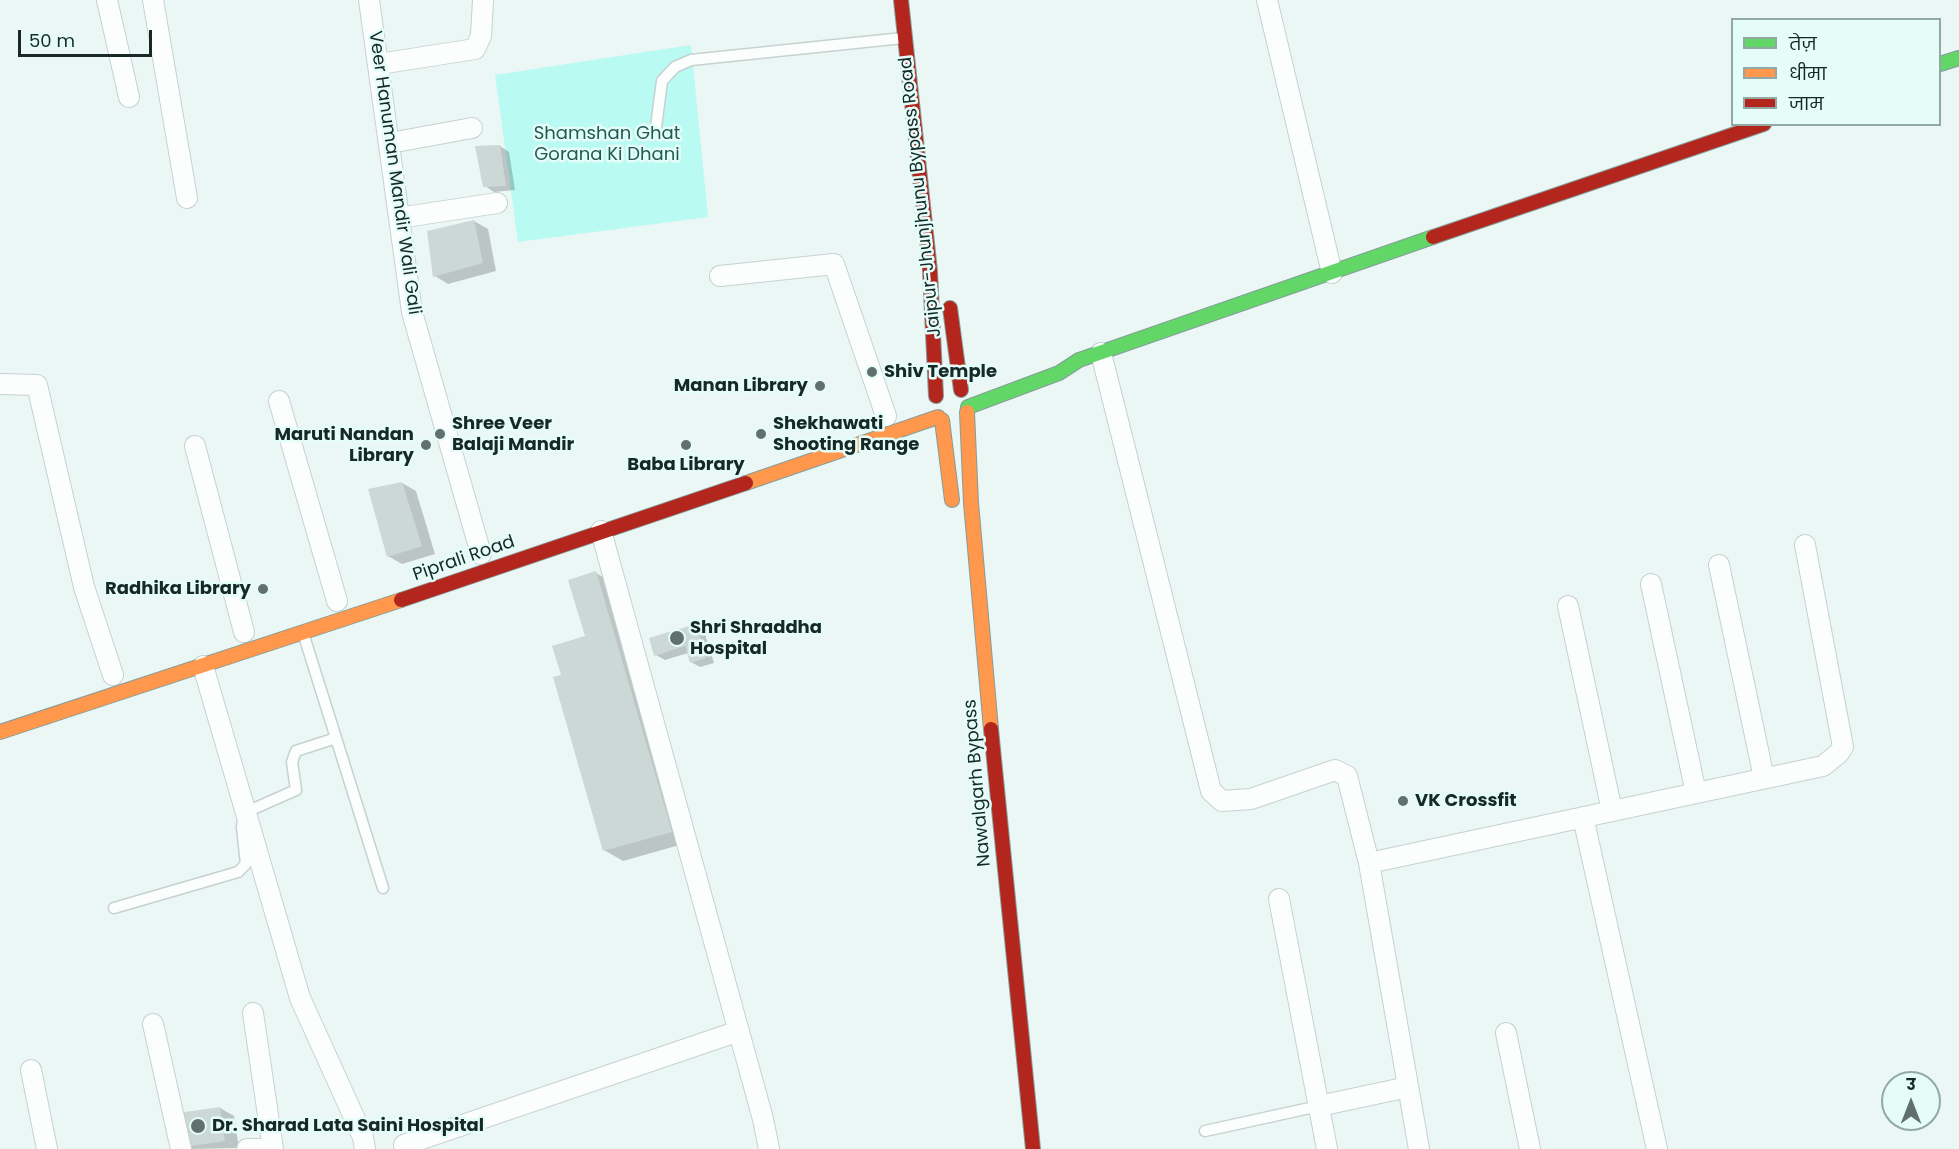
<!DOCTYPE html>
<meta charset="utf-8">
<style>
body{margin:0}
#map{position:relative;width:1959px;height:1149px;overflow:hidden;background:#eaf7f5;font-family:Poppins,"Noto Sans Devanagari",sans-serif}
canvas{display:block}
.legend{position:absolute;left:1731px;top:18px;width:210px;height:108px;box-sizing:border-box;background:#e4fdf9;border:2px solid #92a8a5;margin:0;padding:8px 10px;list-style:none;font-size:18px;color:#172826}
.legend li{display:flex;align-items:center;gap:12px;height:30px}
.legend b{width:30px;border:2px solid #92a8a5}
.north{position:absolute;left:1881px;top:1071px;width:60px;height:60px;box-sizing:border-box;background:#e4fdf9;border:2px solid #92a8a5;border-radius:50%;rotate:0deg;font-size:16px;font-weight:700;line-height:24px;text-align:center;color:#172826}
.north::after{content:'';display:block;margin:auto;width:21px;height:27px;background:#61706e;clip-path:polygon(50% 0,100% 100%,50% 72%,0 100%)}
.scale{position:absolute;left:18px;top:30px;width:134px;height:27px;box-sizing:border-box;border:3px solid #172826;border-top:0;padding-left:8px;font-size:18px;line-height:21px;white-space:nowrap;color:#172826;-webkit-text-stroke:4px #e4fdf9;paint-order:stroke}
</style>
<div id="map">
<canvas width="1959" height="1149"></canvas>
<ul class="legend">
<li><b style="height:8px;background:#63d668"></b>तेज़</li>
<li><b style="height:8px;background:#ff974d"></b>धीमा</li>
<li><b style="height:8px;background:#b3261e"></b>जाम</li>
</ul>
<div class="north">उ</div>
<div class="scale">50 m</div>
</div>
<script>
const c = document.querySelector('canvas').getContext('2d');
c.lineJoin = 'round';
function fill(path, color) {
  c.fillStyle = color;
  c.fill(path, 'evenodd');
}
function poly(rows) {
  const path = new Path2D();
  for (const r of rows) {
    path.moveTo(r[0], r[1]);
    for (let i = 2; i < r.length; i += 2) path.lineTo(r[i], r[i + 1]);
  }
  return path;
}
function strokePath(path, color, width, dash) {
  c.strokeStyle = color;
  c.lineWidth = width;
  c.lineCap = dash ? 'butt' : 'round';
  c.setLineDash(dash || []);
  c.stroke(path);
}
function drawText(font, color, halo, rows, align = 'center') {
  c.font = font + ' Poppins,sans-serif';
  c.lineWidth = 5;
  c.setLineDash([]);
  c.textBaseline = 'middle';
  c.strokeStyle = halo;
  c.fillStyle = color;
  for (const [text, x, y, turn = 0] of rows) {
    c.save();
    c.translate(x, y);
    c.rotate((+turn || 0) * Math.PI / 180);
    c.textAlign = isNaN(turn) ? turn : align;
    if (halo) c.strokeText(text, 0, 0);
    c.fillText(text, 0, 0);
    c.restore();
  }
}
fill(poly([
 [691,45,708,217,518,242,495,75]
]), '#b9faf2');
fill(poly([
 [500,146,509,152,515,190,494,192,485,186],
 [474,221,488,229,496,271,448,284,435,276],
 [402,483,416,491,435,554,402,564,388,556],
 [596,573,615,584,690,842,623,861,604,850,563,676,586,638],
 [695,625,704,631,714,663,700,667,691,662,688,653,665,660,656,655],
 [220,1108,234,1116,239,1148,190,1149,185,1146]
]), '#0003');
fill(poly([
 [500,145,506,186,483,187,475,146],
 [474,220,483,263,433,277,427,231],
 [402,482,422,546,387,557,368,489],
 [596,571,672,832,603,851,553,677,561,675,552,646,585,636,568,580],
 [696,624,706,658,690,663,685,646,654,656,649,638],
 [220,1107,225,1141,183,1147,178,1113]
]), '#cbd8d6');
const lane = poly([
 [656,127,662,81,675,67,691,60,903,38],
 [304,636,383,888],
 [114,908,238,872,246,864,242,827,244,813,296,790,292,762,296,751,336,738],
 [1205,1131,1319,1106]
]);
const street = poly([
 [107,0,129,97],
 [153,0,187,198],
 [369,0,412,312,481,554],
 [1267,0,1332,273],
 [379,64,475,49,481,36,483,0],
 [390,143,472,128],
 [399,218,497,203],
 [720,276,834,264,886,416],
 [1101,353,1211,791,1222,801,1251,799,1335,770,1347,776,1369,863,1419,1149],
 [0,384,37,385,84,587,113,675],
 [279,401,337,601],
 [195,446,244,632],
 [601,531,763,1119,769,1149],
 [1719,565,1764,778],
 [1651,584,1696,793],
 [1568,606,1612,811],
 [203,666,300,998,363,1137,365,1149],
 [1583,817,1657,1149],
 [1369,863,1823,766,1839,753,1843,747,1805,545],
 [1279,899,1327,1149],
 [253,1013,273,1149],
 [153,1024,181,1149],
 [1506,1033,1530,1149],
 [31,1070,47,1149],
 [1319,1106,1408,1087],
 [404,1145,739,1031],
 [247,1149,264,1149]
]);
const fast = poly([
 [1940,64,1959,58],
 [968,407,1059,373,1079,360,1433,237]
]);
const slow = poly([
 [967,412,971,503,991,729],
 [942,420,952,500],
 [746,483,938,417],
 [0,732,401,600]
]);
const jam = poly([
 [901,0,930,271,936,396],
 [1433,237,1764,124],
 [950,308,961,390],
 [401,600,746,483],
 [991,729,1033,1149]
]);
strokePath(lane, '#c5d2d0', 13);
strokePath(street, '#c5d2d0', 22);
strokePath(fast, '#859d9b', 16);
strokePath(slow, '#859d9b', 16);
strokePath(jam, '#859d9b', 16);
strokePath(lane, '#fcfefe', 10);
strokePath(street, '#fcfefe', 20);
strokePath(fast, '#63d668', 14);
strokePath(slow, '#ff974d', 14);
strokePath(jam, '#b3261e', 14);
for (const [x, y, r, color] of [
 [872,372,6,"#61706e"],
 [820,386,6,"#61706e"],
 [440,434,6,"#61706e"],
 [761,434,6,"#61706e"],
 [426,445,6,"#61706e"],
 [686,445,6,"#61706e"],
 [263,589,6,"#61706e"],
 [677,638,8,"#61706e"],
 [1403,801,6,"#61706e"],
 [198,1126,8,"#61706e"]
]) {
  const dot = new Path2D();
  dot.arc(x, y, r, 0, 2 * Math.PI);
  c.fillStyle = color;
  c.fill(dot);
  strokePath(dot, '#e4fdf9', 2);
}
drawText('18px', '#235953', '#e4fdf9', [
 ["Shamshan Ghat",607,134],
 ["Gorana Ki Dhani",607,155]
]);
drawText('18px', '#172826', '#e4fdf9', [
 ["Veer Hanuman Mandir Wali Gali",394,173,82],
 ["Jaipur-Jhunjhunu Bypass Road",921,197,-96],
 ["Piprali Road",464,559,-19],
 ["Nawalgarh Bypass",978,783,-95]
]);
drawText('bold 18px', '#172826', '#e4fdf9', [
 ["Shiv Temple",884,372],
 ["Manan Library",808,386,"right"],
 ["Shree Veer",452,424],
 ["Balaji Mandir",452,445],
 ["Shekhawati",773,424],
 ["Shooting Range",773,445],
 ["Maruti Nandan",414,435,"right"],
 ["Library",414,456,"right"],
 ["Baba Library",686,465,"center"],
 ["Radhika Library",251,589,"right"],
 ["Shri Shraddha",690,628],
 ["Hospital",690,649],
 ["VK Crossfit",1415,801],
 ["Dr. Sharad Lata Saini Hospital",212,1126]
], 'left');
</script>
